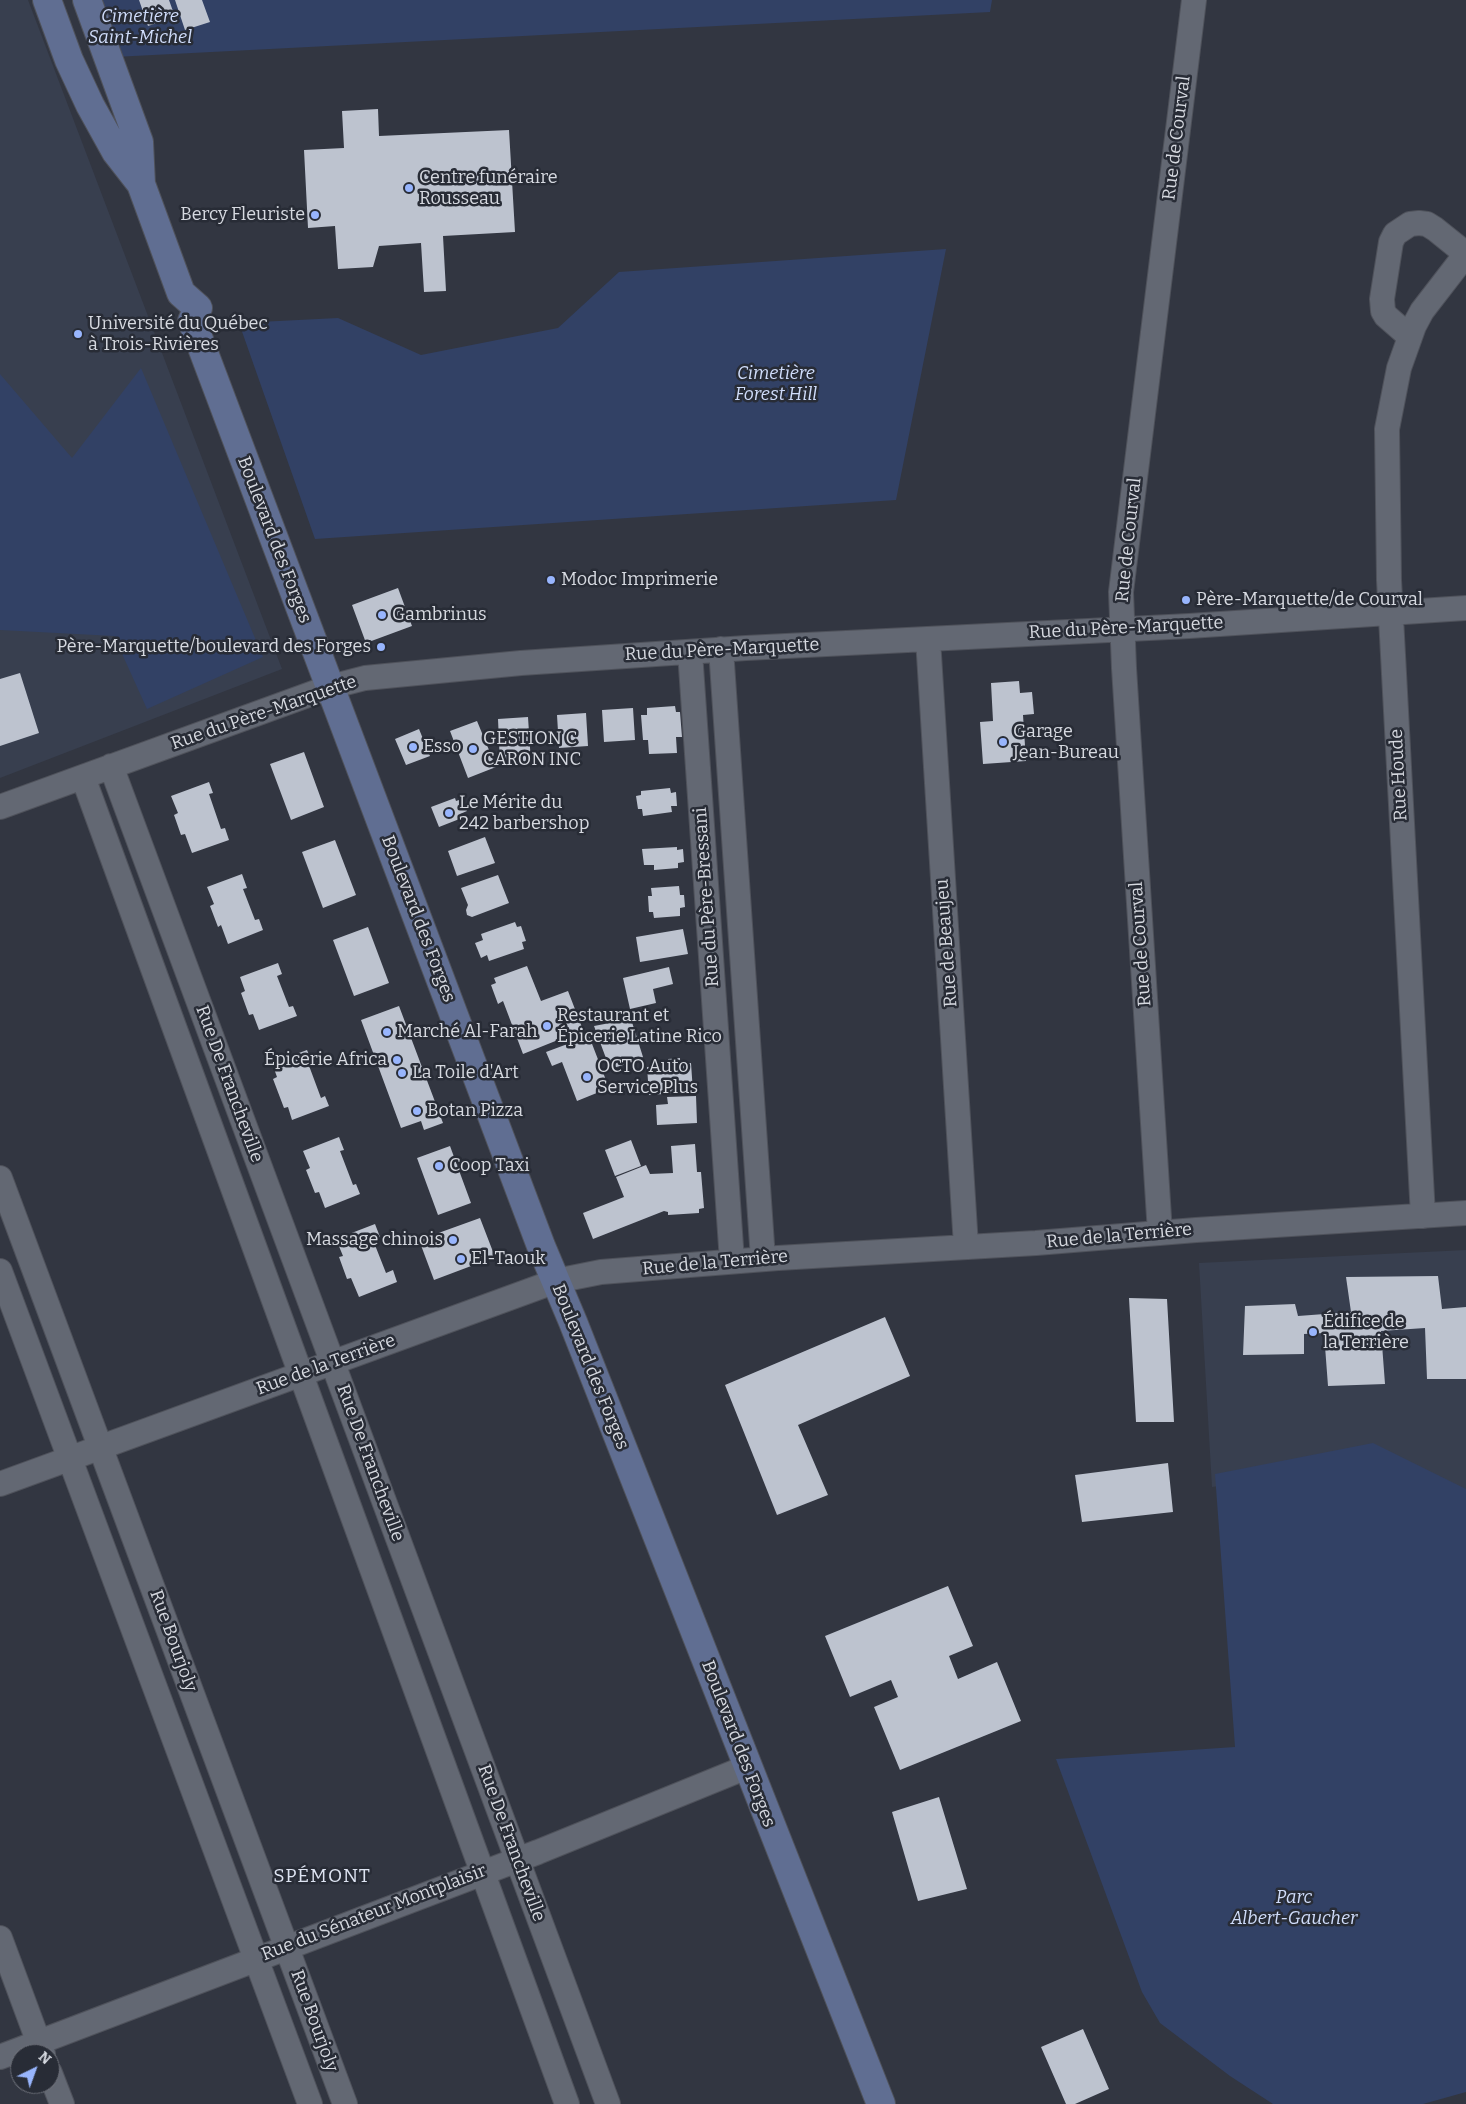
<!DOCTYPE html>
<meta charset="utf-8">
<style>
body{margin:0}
#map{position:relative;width:1466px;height:2104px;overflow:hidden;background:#323641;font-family:Bitter,serif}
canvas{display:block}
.north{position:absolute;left:10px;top:2044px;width:50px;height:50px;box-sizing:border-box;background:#282c36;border:1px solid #6e717a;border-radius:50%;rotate:42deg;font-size:14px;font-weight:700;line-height:20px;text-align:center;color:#d6d9e0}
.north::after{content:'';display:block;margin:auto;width:18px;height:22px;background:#98b5fd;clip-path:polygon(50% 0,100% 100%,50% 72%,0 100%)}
</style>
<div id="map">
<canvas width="1466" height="2104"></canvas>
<div class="north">N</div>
</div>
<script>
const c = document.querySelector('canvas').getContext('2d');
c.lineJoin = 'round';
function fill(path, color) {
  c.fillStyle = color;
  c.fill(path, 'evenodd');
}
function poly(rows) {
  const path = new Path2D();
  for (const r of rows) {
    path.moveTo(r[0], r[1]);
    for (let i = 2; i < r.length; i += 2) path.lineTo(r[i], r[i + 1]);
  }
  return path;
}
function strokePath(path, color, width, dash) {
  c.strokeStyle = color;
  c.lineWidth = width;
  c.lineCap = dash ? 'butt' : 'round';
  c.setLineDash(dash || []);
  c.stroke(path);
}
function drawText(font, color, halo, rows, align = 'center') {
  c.font = font + ' Bitter,serif';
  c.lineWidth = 5;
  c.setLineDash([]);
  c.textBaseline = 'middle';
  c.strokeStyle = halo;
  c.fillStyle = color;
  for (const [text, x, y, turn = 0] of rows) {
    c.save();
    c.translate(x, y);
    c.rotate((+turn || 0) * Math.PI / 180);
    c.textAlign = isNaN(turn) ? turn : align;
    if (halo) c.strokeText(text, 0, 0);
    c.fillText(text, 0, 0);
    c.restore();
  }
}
fill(poly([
 [0,0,28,0,282,669,0,778],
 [1466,1250,1466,1562,1326,1472,1212,1487,1199,1263]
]), '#383f4f');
fill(poly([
 [90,0,992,0,990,12,114,57],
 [946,249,896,500,315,539,239,323,338,318,421,355,558,328,619,272],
 [141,368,263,657,147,709,114,636,0,630,0,374,72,458],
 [1373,1443,1466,1489,1466,2092,1423,2104,1273,2104,1230,2076,1160,2023,1142,1992,1056,1759,1235,1747,1215,1474]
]), '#324165');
fill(poly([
 [139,0,169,0,175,17,148,26],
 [175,0,202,0,210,22,185,30],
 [378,109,379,136,509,130,515,232,443,236,446,291,424,292,421,243,379,246,373,267,338,269,335,226,308,228,304,150,344,148,342,111],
 [398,588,412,626,366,643,352,605],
 [20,673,39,733,0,746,0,679],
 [1019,681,1020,693,1032,692,1034,714,1023,715,1026,761,983,764,980,722,993,721,991,683],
 [675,706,676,712,680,712,682,737,676,737,677,753,649,754,648,740,643,740,641,715,647,715,647,708],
 [633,708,635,740,604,742,602,710],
 [586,713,588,746,559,748,557,715],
 [528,717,531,763,500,765,498,719],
 [477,721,496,767,468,778,450,731],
 [419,729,430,756,406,765,395,739],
 [304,752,324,807,291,820,270,764],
 [209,782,213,793,209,794,221,829,225,828,229,840,192,853,185,834,181,835,174,815,178,813,171,796],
 [670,788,671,793,676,792,677,806,671,806,672,812,643,816,642,809,638,809,636,796,641,795,641,791],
 [455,798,456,801,462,799,467,811,460,814,462,818,439,827,431,807],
 [485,837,495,863,457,876,448,851],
 [335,840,356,895,323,908,302,852],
 [677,847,677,850,683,849,684,862,678,863,678,868,654,870,654,865,644,865,642,849],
 [242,874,247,888,243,889,255,920,259,919,263,930,228,944,221,925,218,927,210,906,214,904,207,887],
 [498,875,509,903,472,917,467,915,466,910,468,905,461,888],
 [679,886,680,895,684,895,685,907,680,908,680,916,654,918,653,912,649,912,648,896,652,896,651,888],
 [515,922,517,927,521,926,526,941,522,942,524,949,489,961,487,955,481,958,475,943,483,940,481,934],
 [368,927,389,983,354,996,333,940],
 [683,929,688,954,640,962,636,937],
 [278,963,282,974,277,976,289,1007,293,1006,297,1016,259,1030,253,1014,249,1015,241,993,245,991,240,977],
 [527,966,541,1001,568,991,583,1030,523,1054,503,1001,498,1004,491,985,496,983,494,978],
 [669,967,673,984,653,989,656,1003,630,1009,623,978],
 [399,1006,443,1123,424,1130,421,1121,401,1128,361,1020],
 [631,1019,643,1057,636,1061,610,1069,594,1026],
 [589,1036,609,1088,577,1101,562,1062,552,1066,546,1052],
 [307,1050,312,1062,308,1063,321,1098,325,1096,329,1106,292,1120,288,1107,284,1108,273,1079,277,1077,272,1063],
 [680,1058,680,1064,691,1063,693,1092,649,1095,647,1067,668,1066,668,1059],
 [696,1096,697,1123,657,1125,656,1105,668,1104,667,1097],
 [339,1137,344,1150,340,1151,353,1185,356,1184,360,1194,325,1208,319,1192,315,1193,306,1170,310,1168,303,1151],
 [631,1140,641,1166,615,1176,605,1150],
 [695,1144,697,1172,701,1172,704,1208,699,1209,699,1213,668,1215,668,1212,664,1211,593,1239,583,1213,624,1197,616,1177,646,1165,650,1174,673,1173,671,1146],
 [450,1146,471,1203,438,1215,417,1158],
 [480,1218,495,1257,434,1280,419,1240],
 [375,1224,380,1237,373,1240,386,1273,393,1270,397,1282,359,1297,351,1278,347,1279,339,1257,343,1256,336,1239],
 [1438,1276,1442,1309,1466,1307,1466,1379,1427,1379,1425,1328,1381,1331,1385,1384,1328,1386,1324,1333,1304,1334,1304,1354,1243,1355,1245,1306,1295,1304,1298,1316,1351,1312,1346,1277],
 [1129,1298,1167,1299,1174,1422,1136,1422],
 [885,1317,910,1376,798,1425,828,1495,777,1515,725,1385],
 [1168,1463,1173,1512,1082,1522,1075,1475],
 [948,1586,973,1646,949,1656,958,1679,997,1662,1021,1721,900,1770,874,1707,898,1697,891,1680,850,1697,825,1636],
 [939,1797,967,1889,918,1901,892,1812],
 [1083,2029,1109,2089,1075,2104,1066,2104,1041,2047]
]), '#bdc3cf');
const street = poly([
 [1409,336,1386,316,1383,311,1382,299,1391,242,1395,234,1410,224,1419,223,1427,224,1435,229,1466,254,1422,311,1414,326,1399,368,1387,429,1389,580,1423,1216],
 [928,639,966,1246],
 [721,649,763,1259],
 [690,652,732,1261],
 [111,766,608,2104],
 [83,777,567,2104],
 [0,807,330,687,365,678,521,663,746,648,1189,626,1466,608],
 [0,1178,345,2104],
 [1160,1233,1124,668,1121,592,1194,0],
 [0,1271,310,2104],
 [0,1484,556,1281,601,1272,778,1258,1036,1243,1196,1230,1466,1213],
 [0,1938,43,2054],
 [0,2057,538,1852,747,1767],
 [50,2073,62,2104]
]);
const secondary = poly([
 [47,0,69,60,90,105,116,152,141,184],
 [87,0,139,142,141,184,181,293,198,308,192,321,541,1246,573,1322,881,2104]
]);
strokePath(street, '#4f525b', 26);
strokePath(secondary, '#4f525b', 30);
strokePath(street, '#636873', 24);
strokePath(secondary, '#606e92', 28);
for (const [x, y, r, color] of [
 [409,188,5,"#98b5fd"],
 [315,215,5,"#98b5fd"],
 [78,334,5,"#98b5fd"],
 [551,580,5,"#98b5fd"],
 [1186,600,5,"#98b5fd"],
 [382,615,5,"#98b5fd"],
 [381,647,5,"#98b5fd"],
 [1003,742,5,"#98b5fd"],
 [413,747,5,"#98b5fd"],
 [473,749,5,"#98b5fd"],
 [449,813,5,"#98b5fd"],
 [547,1026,5,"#98b5fd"],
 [387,1032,5,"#98b5fd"],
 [397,1060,5,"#98b5fd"],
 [402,1073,5,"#98b5fd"],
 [587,1077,5,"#98b5fd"],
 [417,1111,5,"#98b5fd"],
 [439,1166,5,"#98b5fd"],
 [453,1240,5,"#98b5fd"],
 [461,1259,5,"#98b5fd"],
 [1313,1332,5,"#98b5fd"]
]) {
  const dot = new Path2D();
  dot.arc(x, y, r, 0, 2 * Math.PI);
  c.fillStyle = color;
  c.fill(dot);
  strokePath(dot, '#282c36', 2);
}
drawText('italic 18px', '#d0ddfb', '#282c36', [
 ["Cimetière",140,17],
 ["Saint-Michel",140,38],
 ["Cimetière",776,374],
 ["Forest Hill",776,395],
 ["Parc",1294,1898],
 ["Albert-Gaucher",1294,1919]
]);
drawText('18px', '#d6d9e0', '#282c36', [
 ["Rue de Courval",1177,138,-83],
 ["Boulevard des Forges",274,540,69],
 ["Rue de Courval",1129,540,-84],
 ["Rue du Père-Marquette",1126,628,-3],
 ["Rue du Père-Marquette",722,650,-3],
 ["Rue du Père-Marquette",264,713,-19],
 ["Rue Houde",1399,775,-93],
 ["Rue du Père-Bressani",707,897,-94],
 ["Boulevard des Forges",418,919,69],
 ["Rue de Beaujeu",947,943,-94],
 ["Rue de Courval",1141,944,-94],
 ["Rue De Francheville",229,1084,70],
 ["Rue de la Terrière",1119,1236,-5],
 ["Rue de la Terrière",715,1263,-5],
 ["Rue de la Terrière",326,1365,-20],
 ["Boulevard des Forges",590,1367,68],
 ["Rue De Francheville",370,1463,70],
 ["Rue Bourjoly",173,1641,70],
 ["Boulevard des Forges",738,1744,69],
 ["Rue De Francheville",511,1843,70],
 ["Rue du Sénateur Montplaisir",374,1913,-21],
 ["Rue Bourjoly",314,2021,70]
]);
drawText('18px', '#d6d9e0', '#282c36', [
 ["Centre funéraire",419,178],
 ["Rousseau",419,199],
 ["Bercy Fleuriste",305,215,"right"],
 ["Université du Québec",88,324],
 ["à Trois-Rivières",88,345],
 ["Modoc Imprimerie",561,580],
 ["Père-Marquette/de Courval",1196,600],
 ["Gambrinus",392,615],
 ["Père-Marquette/boulevard des Forges",371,647,"right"],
 ["Garage",1013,732],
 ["Jean-Bureau",1013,753],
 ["GESTION C",483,739],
 ["CARON INC",483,760],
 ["Esso",423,747],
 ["Le Mérite du",459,803],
 ["242 barbershop",459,824],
 ["Restaurant et",557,1016],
 ["Épicerie Latine Rico",557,1037],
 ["Marché Al-Farah",397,1032],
 ["Épicerie Africa",387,1060,"right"],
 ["OCTO Auto",597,1067],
 ["Service Plus",597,1088],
 ["La Toile d'Art",412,1073],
 ["Botan Pizza",427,1111],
 ["Coop Taxi",449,1166],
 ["Massage chinois",443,1240,"right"],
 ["El-Taouk",471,1259],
 ["Édifice de",1323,1322],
 ["la Terrière",1323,1343]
], 'left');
c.letterSpacing = '1px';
drawText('19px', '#dee4f2', '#282c36', [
 ["SPÉMONT",322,1877]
]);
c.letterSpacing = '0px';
</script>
